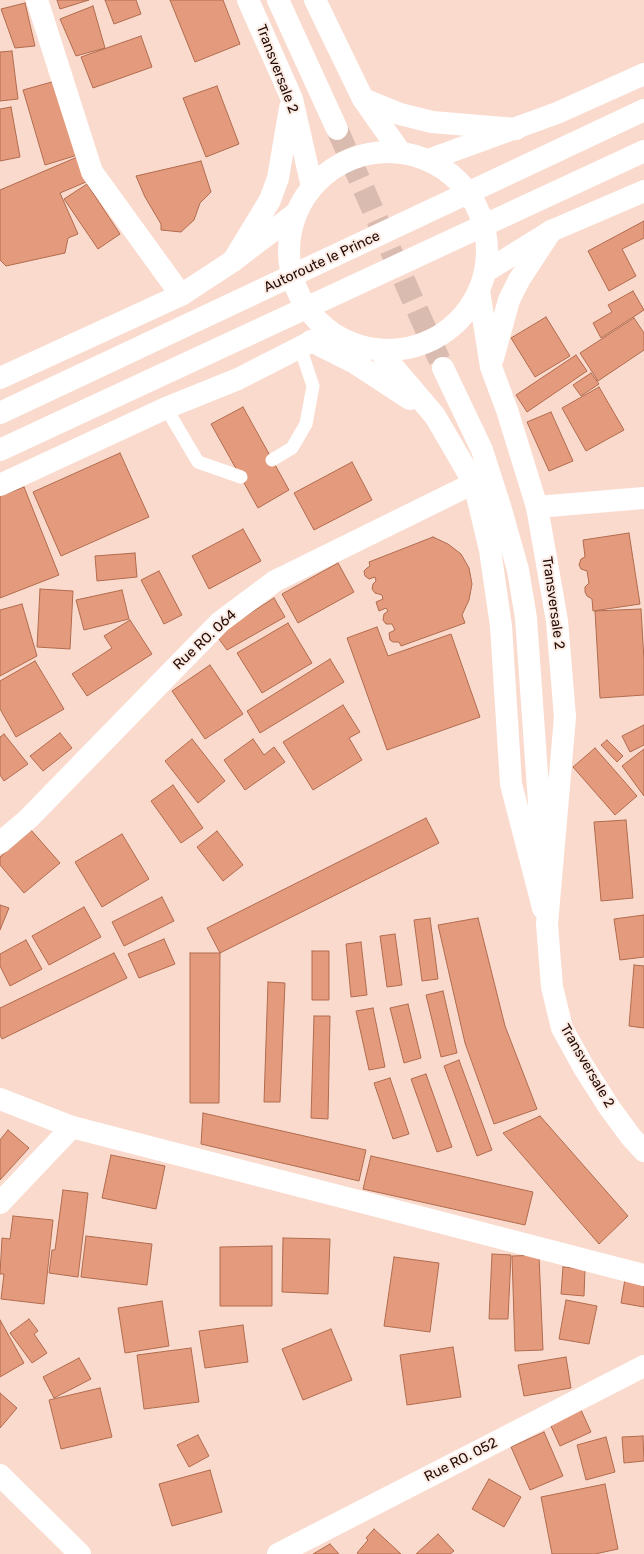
<!DOCTYPE html>
<style>
body{margin:0}
canvas{display:block;background:#fadacd}
</style>
<canvas width="644" height="1554"></canvas>
<script>
const c = document.querySelector('canvas').getContext('2d');
c.lineJoin = 'round';
function fill(path, color) {
  c.fillStyle = color;
  c.fill(path, 'evenodd');
}
function poly(rows) {
  const path = new Path2D();
  for (const r of rows) {
    if (r.length === 3) {
      path.moveTo(r[0] + r[2], r[1]);
      path.arc(r[0], r[1], r[2], 0, 2 * Math.PI);
      continue;
    }
    path.moveTo(r[0], r[1]);
    for (let i = 2; i < r.length; i += 2) path.lineTo(r[i], r[i + 1]);
  }
  return path;
}
function strokePath(path, color, width, dash) {
  c.strokeStyle = color;
  c.lineWidth = width;
  c.lineCap = dash ? 'butt' : 'round';
  c.setLineDash(dash || []);
  c.stroke(path);
}
function drawText(font, color, halo, rows, align = 'center') {
  c.font = font + ' Rubik,sans-serif';
  c.lineWidth = 4;
  c.setLineDash([]);
  c.textBaseline = 'middle';
  c.strokeStyle = halo;
  c.fillStyle = color;
  for (const [text, x, y, turn = 0] of rows) {
    c.save();
    c.translate(x, y);
    c.rotate((+turn || 0) * Math.PI / 180);
    c.textAlign = isNaN(turn) ? turn : align;
    if (halo) c.strokeText(text, 0, 0);
    c.fillText(text, 0, 0);
    c.restore();
  }
}
const building = poly([
 [57,0,89,0,60,9,57,0],
 [105,0,136,0,141,14,114,24,105,0],
 [170,0,223,0,240,44,195,62,170,0],
 [25,3,35,46,15,48,1,9,25,3],
 [93,6,105,48,76,56,60,19,93,6],
 [141,36,152,67,93,88,81,57,141,36],
 [12,51,18,99,0,101,0,52,12,51],
 [59,80,81,154,45,165,23,90,59,80],
 [217,86,239,144,206,157,183,98,217,86],
 [11,107,20,157,0,161,0,109,11,107],
 [82,155,93,179,60,193,78,234,68,238,65,253,6,266,0,260,0,190,82,155],
 [201,161,211,192,200,203,194,220,181,232,161,230,161,224,145,197,136,176,201,161],
 [87,184,120,234,98,249,64,199,87,184],
 [644,221,644,238,622,249,636,276,609,291,588,251,644,221],
 [633,291,644,310,601,338,593,323,612,312,608,305,633,291],
 [546,317,570,356,535,377,511,338,546,317],
 [634,318,644,333,644,350,598,381,580,353,634,318],
 [576,355,587,371,527,412,516,395,576,355],
 [591,373,599,384,581,396,573,385,591,373],
 [599,387,624,430,586,451,562,408,599,387],
 [243,407,289,490,258,508,211,424,243,407],
 [551,412,573,461,549,471,527,422,551,412],
 [120,453,149,517,61,556,33,492,120,453],
 [352,462,372,500,314,530,294,493,352,462],
 [24,487,59,575,0,598,0,496,24,487],
 [243,529,261,561,209,589,192,556,243,529],
 [629,533,640,604,593,611,592,599,587,596,585,592,585,587,589,583,587,571,581,569,579,565,581,559,585,557,583,540,629,533],
 [433,537,448,544,461,554,469,568,472,584,469,600,462,615,465,623,401,646,399,642,393,642,390,640,389,633,395,630,392,624,386,624,383,620,384,614,388,611,386,608,379,611,376,602,383,599,382,595,375,593,372,589,373,584,376,581,375,577,369,579,365,576,364,571,367,568,370,566,369,562,433,537],
 [135,553,137,577,97,581,95,556,135,553],
 [338,563,354,592,298,623,282,594,338,563],
 [159,571,182,615,164,624,141,580,159,571],
 [40,589,73,591,70,649,37,647,40,589],
 [122,590,129,619,84,630,76,600,122,590],
 [274,598,285,617,227,650,216,635,274,598],
 [22,604,37,656,0,676,0,610,22,604],
 [641,609,644,660,644,695,600,698,595,611,641,609],
 [130,620,152,654,87,696,72,674,112,648,104,636,130,620],
 [288,623,312,663,262,693,237,653,288,623],
 [377,627,388,656,451,634,480,717,387,750,347,638,377,627],
 [330,659,344,682,260,733,247,711,330,659],
 [35,661,64,709,16,737,0,709,0,681,35,661],
 [210,665,243,714,205,739,172,691,210,665],
 [343,705,360,732,349,738,362,760,313,790,283,742,343,705],
 [644,725,644,745,630,752,622,736,644,725],
 [60,733,72,748,43,771,30,756,60,733],
 [4,734,28,764,4,781,0,775,0,737,4,734],
 [192,739,225,781,198,803,165,761,192,739],
 [253,739,264,755,274,747,285,762,245,790,224,760,253,739],
 [607,740,623,756,617,762,601,745,607,740],
 [595,748,637,796,615,815,573,767,595,748],
 [644,749,644,796,622,766,644,749],
 [173,785,203,828,181,843,151,801,173,785],
 [426,818,439,843,220,953,207,928,426,818],
 [626,820,633,898,601,901,594,822,626,820],
 [31,830,60,863,24,893,0,865,0,857,31,830],
 [217,831,243,865,223,881,197,847,217,831],
 [122,834,149,879,102,907,75,862,122,834],
 [162,897,174,921,124,946,112,922,162,897],
 [0,905,9,908,0,930,0,905],
 [84,907,101,937,49,965,32,936,84,907],
 [644,915,644,957,620,960,614,919,644,915],
 [430,918,438,979,422,981,414,920,430,918],
 [478,918,505,1026,537,1109,494,1124,465,1043,438,925,478,918],
 [395,934,402,985,387,987,380,936,395,934],
 [164,939,175,964,139,978,128,954,164,939],
 [26,940,42,969,10,986,0,966,0,954,26,940],
 [361,942,367,995,351,997,346,944,361,942],
 [312,951,329,951,329,1000,312,1000,312,951],
 [114,953,127,978,2,1039,0,1035,0,1008,114,953],
 [190,953,220,953,219,1103,190,1103,190,953],
 [634,965,644,966,644,1028,629,1026,634,965],
 [268,982,285,983,280,1102,264,1102,268,982],
 [443,991,457,1053,441,1057,426,995,443,991],
 [408,1004,421,1058,404,1063,390,1008,408,1004],
 [373,1008,385,1067,369,1070,356,1011,373,1008],
 [314,1016,330,1016,328,1119,311,1118,314,1016],
 [459,1060,492,1150,477,1156,444,1066,459,1060],
 [426,1074,452,1147,437,1152,411,1079,426,1074],
 [390,1078,409,1134,393,1139,374,1083,390,1078],
 [203,1113,366,1150,359,1181,201,1144,203,1113],
 [540,1116,628,1216,599,1244,503,1133,540,1116],
 [8,1130,29,1148,0,1180,0,1140,8,1130],
 [111,1155,165,1166,156,1209,102,1198,111,1155],
 [371,1156,533,1192,525,1225,363,1189,371,1156],
 [63,1190,88,1193,78,1277,49,1273,52,1250,55,1250,63,1190],
 [13,1216,53,1220,44,1304,1,1299,4,1274,0,1274,2,1238,10,1239,13,1216],
 [86,1236,152,1244,147,1285,81,1277,86,1236],
 [283,1238,330,1239,328,1294,282,1292,283,1238],
 [272,1246,272,1306,220,1306,220,1247,272,1246],
 [492,1254,511,1255,508,1319,489,1319,492,1254],
 [539,1255,543,1350,515,1351,512,1256,539,1255],
 [394,1257,439,1263,430,1332,384,1326,394,1257],
 [563,1267,585,1269,584,1296,561,1294,563,1267],
 [625,1279,644,1282,644,1307,621,1303,625,1279],
 [566,1300,597,1306,589,1344,559,1339,566,1300],
 [162,1301,169,1346,125,1353,118,1308,162,1301],
 [29,1319,38,1331,34,1334,47,1353,32,1363,10,1333,29,1319],
 [0,1320,24,1363,0,1377,0,1320],
 [243,1325,248,1362,205,1368,199,1331,243,1325],
 [331,1329,352,1380,303,1400,282,1349,331,1329],
 [453,1347,461,1397,407,1405,400,1355,453,1347],
 [191,1348,199,1402,144,1409,137,1355,191,1348],
 [566,1357,571,1388,524,1396,518,1365,566,1357],
 [79,1358,91,1379,54,1398,43,1377,79,1358],
 [100,1388,112,1437,61,1449,49,1400,100,1388],
 [0,1393,17,1408,0,1428,0,1393],
 [581,1410,591,1432,560,1446,550,1424,581,1410],
 [544,1432,563,1476,530,1490,511,1447,544,1432],
 [198,1435,209,1456,189,1467,177,1445,198,1435],
 [643,1436,644,1461,624,1463,622,1437,643,1436],
 [606,1437,615,1472,586,1480,577,1445,606,1437],
 [210,1470,222,1512,172,1526,159,1484,210,1470],
 [489,1479,521,1497,504,1527,472,1509,489,1479],
 [605,1484,618,1549,595,1554,552,1554,541,1497,605,1484],
 [374,1529,401,1554,359,1554,357,1553,368,1540,366,1538,374,1529],
 [438,1534,454,1551,450,1554,416,1554,438,1534],
 [330,1544,339,1554,313,1554,330,1544]
]);
fill(building, '#e49a7c');
strokePath(building, '#b16c4f', 1);
strokePath(poly([
 [337,129,443,368]
]), '#dabbaf', 22, [22, 11]);
strokePath(poly([
 [166,408,198,462,241,477],
 [272,460,292,448,306,424,313,386,300,347]
]), '#fff', 13);
strokePath(poly([
 [37,0,92,172,181,295],
 [537,507,644,498],
 [0,1099,72,1127,644,1275],
 [0,1203,72,1127],
 [0,1475,80,1554],
 [278,1554,644,1366]
]), '#fff', 22);
strokePath(poly([
 [248,0,292,99,312,187],
 [278,0,337,129],
 [315,0,363,99,401,153],
 [363,99,400,114,432,122,516,129],
 [388,251,99],
 [233,261,270,200,278,178,290,108],
 [479,291,491,367,507,410,537,507,557,621,565,717,547,924,552,987,562,1028,583,1066,609,1107,631,1137,644,1151],
 [311,341,355,363,410,399],
 [378,349,435,416,474,483,490,550,501,626,511,784,543,908],
 [493,358,509,300,519,280,551,231],
 [443,368,482,450,500,506,518,570,526,618,543,859],
 [0,843,28,819,220,622,275,581,474,483]
]), '#fff', 22);
strokePath(poly([
 [428,160,557,113,644,74],
 [485,272,551,231,644,191],
 [0,378,181,295,233,261,296,213],
 [0,413,644,110],
 [0,450,644,151],
 [0,485,166,408,238,379,330,332]
]), '#fff', 22);
drawText('14px', '#250a02', '#fbebe5', [
 ["Transversale 2",277,69,69],
 ["Autoroute le Prince",322,262,-25],
 ["Transversale 2",553,603,82],
 ["Rue RO. 064",205,640,-43],
 ["Transversale 2",587,1066,60],
 ["Rue RO. 052",461,1460,-27]
]);
</script>
